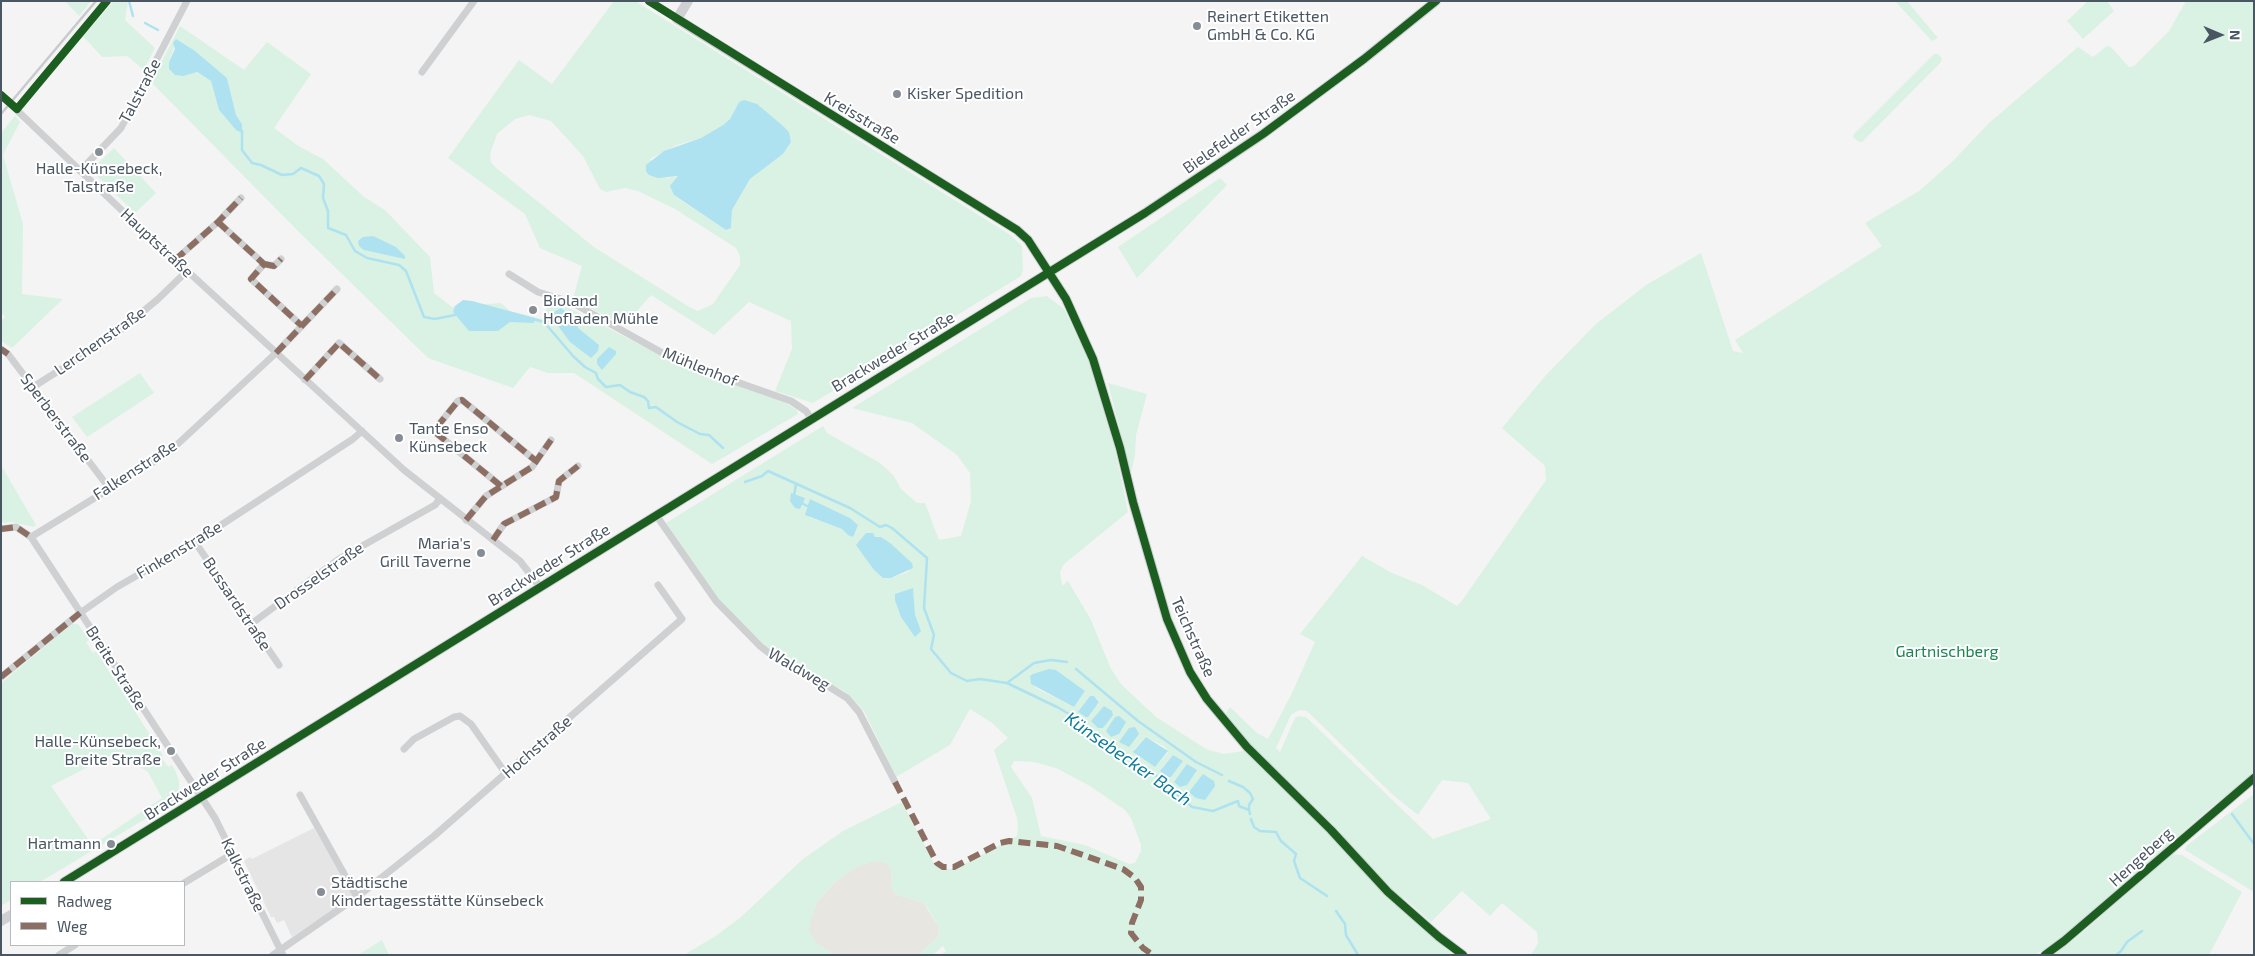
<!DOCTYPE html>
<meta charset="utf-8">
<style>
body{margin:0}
#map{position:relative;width:2255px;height:956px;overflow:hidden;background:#f4f4f4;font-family:"Exo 2",sans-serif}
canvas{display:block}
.frame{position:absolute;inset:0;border:2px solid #4a5661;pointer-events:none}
.legend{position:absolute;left:10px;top:881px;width:175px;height:65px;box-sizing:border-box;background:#fff;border:1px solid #b7bbc0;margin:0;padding:6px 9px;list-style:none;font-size:15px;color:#4a5661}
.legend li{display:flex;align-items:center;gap:10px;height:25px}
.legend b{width:25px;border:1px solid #b7bbc0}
.north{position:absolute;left:2195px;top:10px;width:50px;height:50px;-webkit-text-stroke:4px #fff;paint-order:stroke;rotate:91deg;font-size:14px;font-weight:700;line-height:20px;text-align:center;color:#4a5661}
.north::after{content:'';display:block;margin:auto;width:18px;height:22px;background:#4a5661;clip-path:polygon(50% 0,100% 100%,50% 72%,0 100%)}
</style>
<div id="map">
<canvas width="2255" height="956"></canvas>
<div class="frame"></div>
<ul class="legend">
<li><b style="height:6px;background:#1b5e20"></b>Radweg</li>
<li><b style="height:6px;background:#8d6e63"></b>Weg</li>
</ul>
<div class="north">N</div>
</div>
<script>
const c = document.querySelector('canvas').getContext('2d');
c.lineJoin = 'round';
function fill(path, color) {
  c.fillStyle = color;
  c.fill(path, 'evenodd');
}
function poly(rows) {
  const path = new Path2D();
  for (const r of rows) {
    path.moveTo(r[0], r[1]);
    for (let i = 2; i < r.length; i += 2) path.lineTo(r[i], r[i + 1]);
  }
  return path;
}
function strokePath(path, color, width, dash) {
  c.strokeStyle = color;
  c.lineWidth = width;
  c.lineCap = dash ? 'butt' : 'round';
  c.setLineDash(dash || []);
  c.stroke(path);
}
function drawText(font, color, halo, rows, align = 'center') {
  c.font = font + ' "Exo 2",sans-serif';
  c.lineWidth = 4;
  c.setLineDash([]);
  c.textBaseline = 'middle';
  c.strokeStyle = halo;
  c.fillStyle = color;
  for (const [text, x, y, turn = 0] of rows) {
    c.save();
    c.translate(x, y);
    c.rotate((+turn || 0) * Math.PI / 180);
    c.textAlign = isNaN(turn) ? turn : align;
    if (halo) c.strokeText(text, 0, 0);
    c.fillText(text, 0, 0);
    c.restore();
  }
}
fill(poly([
 [314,828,354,896,292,937,284,920,277,923,274,917,271,917,244,861,250,857,252,859]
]), '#e6e5e6');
fill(poly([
 [65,1,91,1,79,16],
 [114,1,128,1,125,20,155,48,144,70,127,56,102,57,83,36],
 [614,1,635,1,1009,234,1022,246,1023,270,1021,276,813,403,775,391,792,349,791,321,749,302,714,335,651,295,624,326,573,299,582,266,540,248,525,214,448,158,519,60,552,84],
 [739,102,768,114,789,132,791,142,783,154,750,179,732,210,731,228,726,230,679,199,674,195,675,180,679,176,667,178,650,159,677,145,701,138,723,125,730,119],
 [529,115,551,121,583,156,600,189,606,192,625,188,638,191,675,209,736,248,740,256,740,265,713,304,698,311,691,308,594,247,495,167,491,162,490,154,497,134,515,119],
 [1895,1,1907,1,1938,38,1932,41],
 [2088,1,2107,1,2114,11,2083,39,2067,21],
 [2186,1,2254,1,2254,774,2209,809,2056,942,2035,955,1531,955,1538,943,1537,932,1502,903,1490,916,1462,891,1431,922,1404,898,1397,905,1453,955,940,955,946,951,943,946,933,955,918,955,939,936,938,926,928,908,924,903,895,894,892,889,891,868,855,868,834,883,818,901,818,944,835,955,684,955,717,935,741,917,803,859,843,831,902,802,935,865,944,869,955,869,1017,836,1018,827,1017,818,994,750,1008,738,991,722,970,709,950,745,896,777,864,711,844,691,778,657,748,630,718,599,666,523,823,426,827,433,880,463,894,476,901,489,917,503,925,503,939,540,961,536,971,501,970,473,957,455,912,423,852,408,1031,298,1047,296,1064,309,1089,361,1115,449,1128,512,1064,564,1060,572,1062,586,1068,581,1091,620,1111,669,1121,684,1156,717,1206,749,1223,754,1244,751,1250,745,1226,713,1230,707,1257,733,1268,739,1291,695,1315,642,1300,634,1362,556,1392,573,1422,585,1457,606,1461,602,1546,480,1545,466,1502,428,1546,375,1596,324,1646,285,1701,253,1733,351,1743,353,1735,340,1882,246,1865,223,1919,191,1953,161,1989,123,2078,47,2093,57,2107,46,2111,47,2129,67,2134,66,2169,31],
 [810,499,850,518,858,525,848,535,843,529,809,517],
 [881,537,912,563,908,572,891,578,883,578,874,570,867,559],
 [914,594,913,603,915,615,895,600],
 [1056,670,1085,691,1074,707,1036,688,1030,680,1033,674],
 [1090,696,1094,696,1099,701,1098,705,1082,708],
 [1299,710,1307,711,1393,795,1418,815,1442,780,1468,783,1491,819,1433,839,1306,717,1299,716,1295,718,1280,752,1276,748,1291,715],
 [1146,737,1165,747,1168,753,1155,767,1134,750],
 [1173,755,1181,764,1171,777,1162,768],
 [1014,761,1034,762,1056,768,1090,786,1125,810,1131,818,1141,845,1141,851,1135,863,1129,864,1085,845,1041,836,1032,798,1011,767],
 [180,26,244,70,267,42,311,74,274,128,300,147,323,159,364,197,385,210,430,257,434,293,452,307,501,303,510,311,542,319,548,306,563,305,676,363,786,403,797,410,798,414,712,464,574,373,548,373,530,367,513,388,428,358,300,233,151,82],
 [175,45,195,51,227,78,236,115,242,124,236,130,219,110,211,81,196,72,175,75,169,69,169,62],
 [1934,54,1938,54,1942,58,1941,62,1862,142,1859,142,1853,137,1854,134],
 [15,116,20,122,3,155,23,224,22,294,63,299,12,348,1,341,1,321,5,317,1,312,1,133],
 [114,148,156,193,135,213,94,173,93,168],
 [1220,178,1227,185,1137,278,1118,247],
 [140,373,154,393,87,437,72,417],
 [1108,383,1147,394,1136,435,1135,455,1131,473],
 [1,465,36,525,34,527,12,522,4,523,1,521],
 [72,624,78,624,89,640,86,642,93,653,96,651,163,755,161,757,168,767,172,765,175,770,179,781,179,793,175,801,100,846,97,842,162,798,148,772,136,764,133,757,117,752,51,786,95,849,40,882,11,882,11,900,1,906,1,683],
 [2254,794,2254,892,2185,850,2186,846],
 [2172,854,2182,855,2242,892,2209,955,2054,955,2081,934],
 [382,940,389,955,358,955]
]), '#d9f2e3');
fill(poly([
 [875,861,887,864,891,868,892,889,895,894,924,903,938,926,939,936,918,955,835,955,818,944,812,937,809,929,811,920,818,901,834,883,855,868]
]), '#e7e6e1');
fill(poly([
 [176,39,195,51,227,78,236,115,242,124,242,133,236,130,219,110,211,81,197,72,183,76,175,75,169,69,169,62,175,49,173,43],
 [744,100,757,104,783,126,789,132,791,142,783,154,750,179,732,210,731,228,726,230,674,195,670,186,678,176,658,178,649,175,646,171,646,165,664,151,701,138,723,125,730,119,739,102],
 [373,236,396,247,405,256,405,259,364,250,359,246,358,241,363,237],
 [463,300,472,301,535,318,534,323,510,322,498,331,469,331,453,312,455,306],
 [561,308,576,319,578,328,599,345,598,351,591,358,570,342,553,319,554,312],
 [609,347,616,351,616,354,602,370,597,364,597,359],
 [791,493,805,498,800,509,795,508,790,501],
 [810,499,850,518,858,525,853,537,848,535,842,529,805,515],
 [866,533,873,533,875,537,881,537,890,543,912,563,913,568,891,578,883,578,874,570,856,545],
 [913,588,915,615,921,631,915,637,901,617,895,600,895,594],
 [1049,669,1056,670,1085,691,1074,707,1031,684,1030,676,1033,674],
 [1090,696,1094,696,1099,702,1088,717,1086,717,1078,712],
 [1104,706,1112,711,1113,715,1103,728,1098,728,1091,721],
 [1119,716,1126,722,1119,734,1111,737,1106,731,1115,717],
 [1135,727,1139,734,1129,747,1119,742,1129,728],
 [1146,737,1168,751,1155,767,1133,752],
 [1173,755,1183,761,1171,777,1166,777,1160,771],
 [1187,764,1197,770,1187,785,1180,787,1174,782],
 [1203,774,1214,781,1215,786,1205,800,1196,798,1189,792]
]), '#aee2f0');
strokePath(poly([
 [129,1,133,16],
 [145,23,158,30],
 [242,131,242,150,252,163,261,165,282,175,293,174,301,168,319,176,324,184,323,198,328,211,328,228,346,235,355,251,367,258,399,265,406,271,424,317,435,319,455,315],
 [533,319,544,322,573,356,585,367,596,373,598,379,606,387,620,385,630,392,644,397,648,401,649,408,656,407,677,422,700,434,709,435,723,448],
 [745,482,762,476,768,471,850,508,880,527,886,525,892,528,927,558,924,608,934,635,931,649,951,673,967,681,980,679,1007,683,1057,707,1083,722,1085,726,1153,773,1192,807,1213,811,1238,801,1239,806,1249,810,1250,814],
 [794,496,796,484],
 [800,502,807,506],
 [1076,669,1138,721,1196,762,1222,775],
 [1007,683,1034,663,1051,660,1067,662],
 [1229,781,1243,787,1250,793,1253,799,1249,805,1249,810],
 [2232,814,2254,844],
 [1251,819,1254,827,1260,831,1276,832,1281,841,1296,854,1294,861,1300,878,1327,896],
 [1336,911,1345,924,1346,935,1358,955],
 [2116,955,2121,951,2127,942,2142,931]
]), '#aee2f0', 2.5);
strokePath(poly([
 [649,1,677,19],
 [422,72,474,1],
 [1,95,134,222,404,470,520,561,540,587],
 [80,171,121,128,187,1],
 [218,222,264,264,251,279,302,326],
 [175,260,218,222,241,198],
 [264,264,274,266,281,259],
 [509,274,538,292,571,302,677,361,791,401,806,411,811,418],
 [1,349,8,354,109,488],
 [305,380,339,343,380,379],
 [33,387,115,335,158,299,187,271],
 [501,486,436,433,436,428,458,401,462,400,536,461],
 [656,515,716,601,760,646,774,657,815,678,847,698,859,712,895,782],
 [466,520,486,496,532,467,551,440],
 [1,529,16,527,31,537,215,818,283,955],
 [31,537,168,453,276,353,337,289],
 [493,540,504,524,556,497,559,481,578,466],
 [195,542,279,665],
 [251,624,339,559,435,505,439,500],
 [1,677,80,613,117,587,195,542,353,439,362,431],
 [404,749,414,739,454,717,460,716,471,724,506,774],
 [300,795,357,897],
 [184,883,232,854],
 [59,955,75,945],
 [273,955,357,897,434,836,682,619,658,585]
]), '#ced0d2', 7);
strokePath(poly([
 [688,1,677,19,1017,230,1028,240,1066,299,1093,359,1120,448,1133,502,1167,619,1190,672,1207,699,1247,747,1331,830,1388,892,1439,937,1463,955],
 [64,882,1145,213,1263,134,1364,59,1436,1],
 [1,921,11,915],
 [2045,955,2064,941,2254,778]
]), '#ced0d4', 10);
strokePath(poly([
 [1,114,96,1]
]), '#c9cacc', 2.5);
strokePath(poly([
 [218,222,264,264,251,279,302,326],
 [175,260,218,222,241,198],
 [264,264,274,266,281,259],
 [1,349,8,354],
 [276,353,337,289],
 [305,380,339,343,380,379],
 [501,486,436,433,436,428,458,401,462,400,536,461],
 [466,520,486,496,532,467,551,440],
 [1,529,16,527,31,537],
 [493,540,504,524,556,497,559,481,578,466],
 [1,677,80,613],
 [895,782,937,863,943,867,954,867,1000,843,1009,841,1057,846,1123,869,1135,878,1141,887,1141,900,1132,923,1131,933,1143,948,1153,955]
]), '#8d6e63', 6, [12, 6]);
strokePath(poly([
 [649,1,1017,230,1028,240,1066,299,1093,359,1120,448,1133,502,1167,619,1190,672,1207,699,1247,747,1331,830,1388,892,1439,937,1463,955],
 [1,95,17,109,107,1],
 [64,882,1145,213,1263,134,1364,59,1436,1],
 [2045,955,2064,941,2254,778]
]), '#1b5e20', 8);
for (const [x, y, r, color] of [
 [1197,26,5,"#868d94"],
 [897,94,5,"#868d94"],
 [99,152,5,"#868d94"],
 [533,310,5,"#868d94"],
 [399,438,5,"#868d94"],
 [481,553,5,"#868d94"],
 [171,751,5,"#868d94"],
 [111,844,5,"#868d94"],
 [321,892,5,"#868d94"]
]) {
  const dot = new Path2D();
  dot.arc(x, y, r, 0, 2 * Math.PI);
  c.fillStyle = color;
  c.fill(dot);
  strokePath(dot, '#fff', 2);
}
drawText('16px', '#4a5661', '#fff', [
 ["Reinert Etiketten",1207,17],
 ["GmbH & Co. KG",1207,35],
 ["Kisker Spedition",907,94],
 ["Halle-Künsebeck,",99,169,"center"],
 ["Talstraße",99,187,"center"],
 ["Bioland",543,301],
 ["Hofladen Mühle",543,319],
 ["Tante Enso",409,429],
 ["Künsebeck",409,447],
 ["Maria's",471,544,"right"],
 ["Grill Taverne",471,562,"right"],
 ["Halle-Künsebeck,",161,742,"right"],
 ["Breite Straße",161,760,"right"],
 ["Hartmann",101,844,"right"],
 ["Städtische",331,883],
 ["Kindertagesstätte Künsebeck",331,901]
], 'left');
drawText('16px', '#4a5661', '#fff', [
 ["Talstraße",140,91,-62],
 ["Kreisstraße",862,118,31],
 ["Bielefelder Straße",1239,132,-35],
 ["Hauptstraße",157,243,43],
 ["Lerchenstraße",100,341,-35],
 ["Brackweder Straße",893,352,-31],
 ["Mühlenhof",700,367,22],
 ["Sperberstraße",56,418,53],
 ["Falkenstraße",135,470,-33],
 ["Finkenstraße",179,550,-31],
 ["Brackweder Straße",549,565,-32],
 ["Drosselstraße",319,576,-35],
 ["Bussardstraße",237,604,56],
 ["Teichstraße",1193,637,66],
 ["Breite Straße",116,668,57],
 ["Waldweg",799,669,30],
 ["Hochstraße",537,747,-41],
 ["Brackweder Straße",205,779,-32],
 ["Hengeberg",2141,857,-42],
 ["Kalkstraße",243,875,64]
]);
drawText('16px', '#17864f', '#fff', [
 ["Gartnischberg",1947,652]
]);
drawText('italic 18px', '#0c7c9b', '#fff', [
 ["Künsebecker Bach",1128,759,35]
]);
</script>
